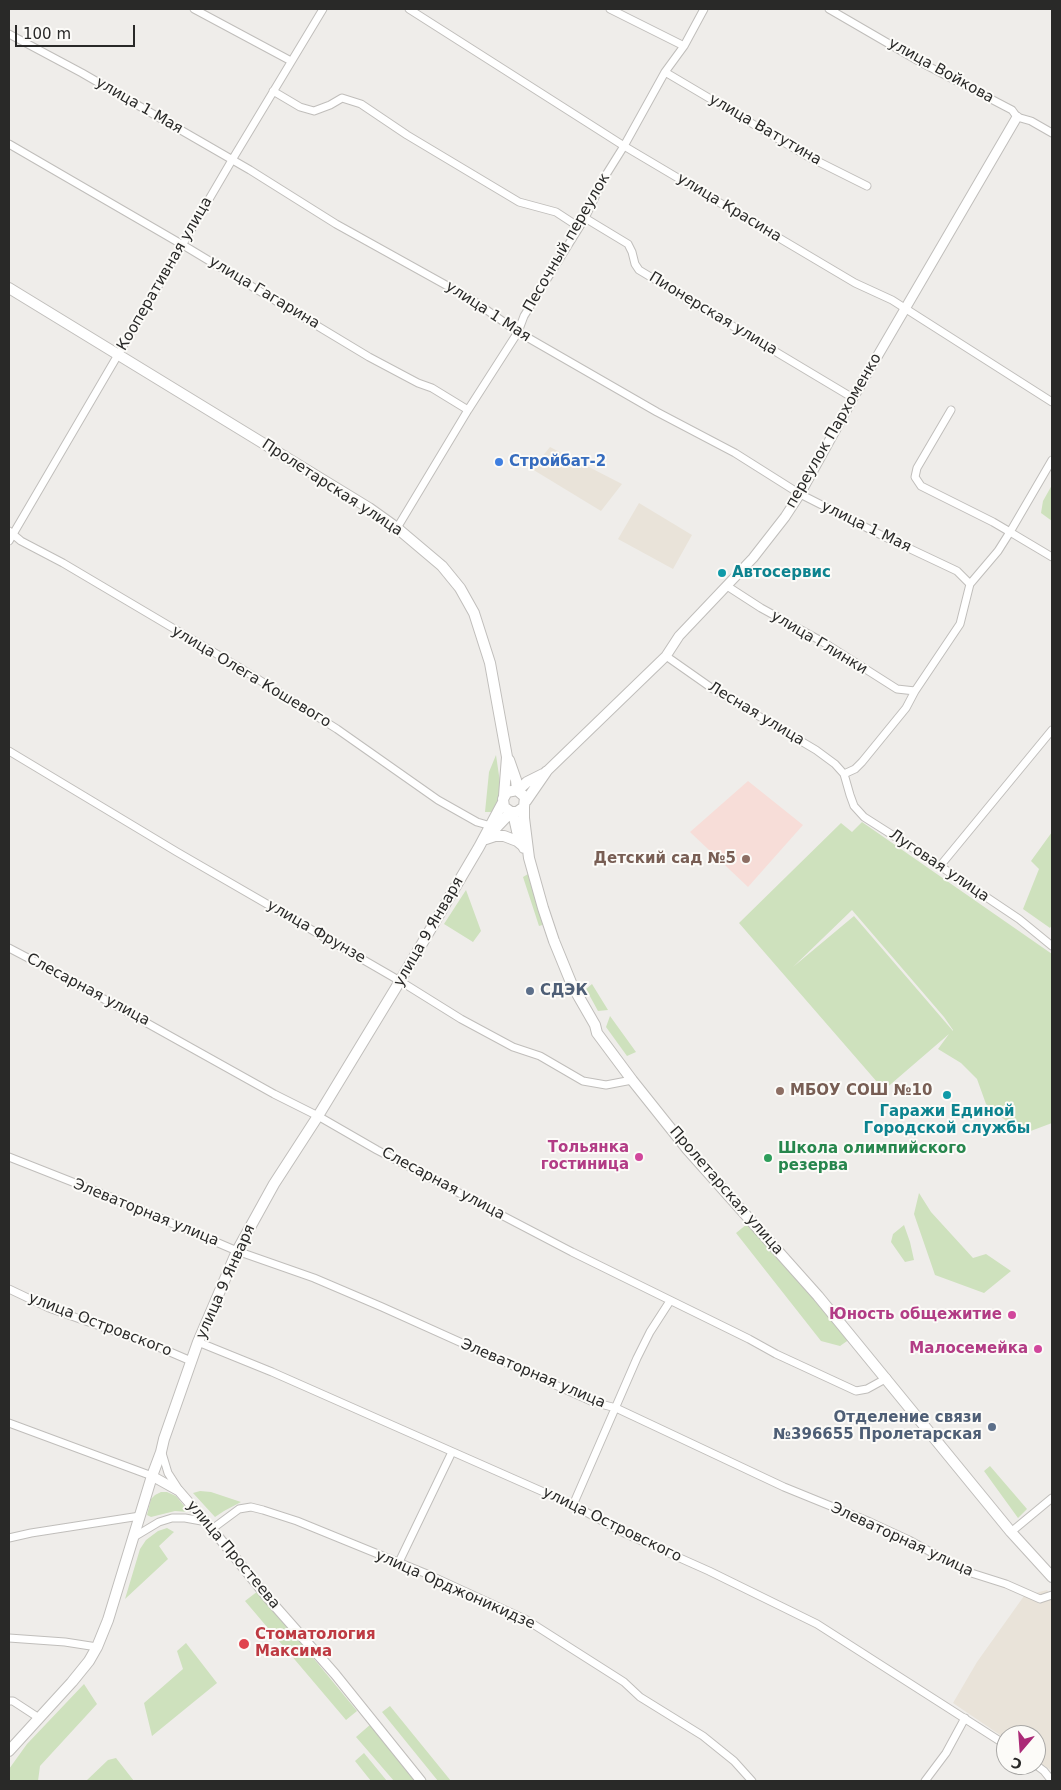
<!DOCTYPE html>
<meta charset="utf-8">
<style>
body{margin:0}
#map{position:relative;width:1061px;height:1790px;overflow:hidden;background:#efedea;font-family:"DejaVu Sans",sans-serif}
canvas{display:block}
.frame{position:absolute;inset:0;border:10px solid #292928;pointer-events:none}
.north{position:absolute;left:996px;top:1725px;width:50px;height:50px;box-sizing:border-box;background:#fcfbf8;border:1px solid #a8a7a5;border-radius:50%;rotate:198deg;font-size:14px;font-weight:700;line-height:20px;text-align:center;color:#292928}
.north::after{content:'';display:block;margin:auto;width:18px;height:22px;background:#ab2a77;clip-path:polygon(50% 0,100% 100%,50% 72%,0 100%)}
.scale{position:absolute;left:15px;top:25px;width:120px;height:22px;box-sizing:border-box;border:2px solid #292928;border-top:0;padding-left:6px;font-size:15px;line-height:18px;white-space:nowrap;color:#292928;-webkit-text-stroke:4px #fcfbf8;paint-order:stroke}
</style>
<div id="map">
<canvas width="1061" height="1790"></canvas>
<div class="frame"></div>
<div class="north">С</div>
<div class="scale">100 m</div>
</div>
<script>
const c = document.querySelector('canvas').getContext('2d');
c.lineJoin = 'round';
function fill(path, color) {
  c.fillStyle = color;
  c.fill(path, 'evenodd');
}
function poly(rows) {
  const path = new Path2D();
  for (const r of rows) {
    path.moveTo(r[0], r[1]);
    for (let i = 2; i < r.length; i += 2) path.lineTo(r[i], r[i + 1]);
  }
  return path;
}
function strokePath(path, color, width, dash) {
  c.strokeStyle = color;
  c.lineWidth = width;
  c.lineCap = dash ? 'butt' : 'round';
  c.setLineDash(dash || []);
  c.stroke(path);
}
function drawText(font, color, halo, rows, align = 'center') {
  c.font = font + ' "DejaVu Sans",sans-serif';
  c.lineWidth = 4;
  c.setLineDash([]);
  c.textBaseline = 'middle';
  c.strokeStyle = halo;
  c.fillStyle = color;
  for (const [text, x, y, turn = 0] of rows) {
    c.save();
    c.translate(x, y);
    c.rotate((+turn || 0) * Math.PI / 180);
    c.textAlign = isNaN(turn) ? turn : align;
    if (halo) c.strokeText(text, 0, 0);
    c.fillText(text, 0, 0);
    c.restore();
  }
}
fill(poly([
 [550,447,622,484,601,511,532,469],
 [639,503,692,535,673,569,618,539],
 [1047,1590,1052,1596,1052,1771,1036,1760,1036,1735,1006,1735,1006,1739,953,1703,977,1662,1024,1596]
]), '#e9e3d9');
fill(poly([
 [748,781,803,825,748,887,690,832]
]), '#f7ddd8');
fill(poly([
 [1052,485,1052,521,1041,513,1043,501],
 [496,755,501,789,499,804,492,812,485,812,489,772],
 [862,822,1052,954,1052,1123,1028,1132,1011,1125,986,1104,977,1079,961,1063,938,1049,949,1034,884,1090,739,923,841,823,852,832],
 [852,910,944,1017,953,1030,953,1031,854,916,793,967],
 [1052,832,1052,925,1050,928,1023,909,1039,869,1031,861],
 [528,874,546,924,539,926,523,877],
 [466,890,481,931,473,942,444,924],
 [592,984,608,1010,598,1011,586,989],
 [610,1016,636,1052,627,1056,606,1027],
 [919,1193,931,1212,973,1258,986,1254,1011,1271,984,1293,935,1275,914,1214],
 [747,1224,850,1339,840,1346,821,1341,736,1233],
 [904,1225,910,1242,914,1260,905,1262,891,1242,893,1234],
 [990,1466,1027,1509,1018,1518,984,1471],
 [200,1491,211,1492,241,1502,224,1511,215,1517,193,1493],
 [161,1492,167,1492,176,1496,189,1512,175,1511,151,1517,147,1515,151,1499,155,1495],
 [167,1528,174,1532,159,1546,168,1559,125,1599,140,1549,146,1540,158,1531],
 [258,1591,357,1711,346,1720,245,1601],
 [186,1643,217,1683,152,1736,144,1703,183,1669,177,1651],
 [84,1684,97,1704,40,1766,38,1781,9,1781,9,1769,27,1744],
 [390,1706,451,1781,438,1781,382,1712],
 [371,1724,419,1781,394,1781,356,1737],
 [364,1753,387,1781,371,1781,355,1761],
 [116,1758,134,1781,86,1781,108,1760]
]), '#cee1bd');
const minor = poly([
 [194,9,291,61],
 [409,9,624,146,855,283,892,300,1052,402],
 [610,9,684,46],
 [829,9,922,63,1012,110,1017,117,1031,121,1052,133],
 [9,34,82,73,250,170,336,224,471,299,518,332,657,412,735,453,800,494,885,537,957,571,970,584],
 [665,72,807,156,867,186],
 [273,91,300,107,314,111,330,105,342,98,361,104,407,135,519,202,556,212,579,227],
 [9,144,183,245,369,357,418,383,432,388,468,410],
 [585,218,628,244,632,252,635,264,639,270,853,398],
 [951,410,917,468,915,477,921,486,993,522,1010,532,1052,460],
 [397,528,468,410,518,332,524,316,585,218,604,178,624,146,665,72,684,46,704,9],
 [9,531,21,541,63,563,237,666,337,729,438,800,477,822,491,826],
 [9,541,232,160,323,9],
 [727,586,761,608,823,642,897,689,915,691],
 [666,656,713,689,816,750,835,764,844,774,850,795,854,806,864,817,919,852,1019,919,1052,946],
 [9,751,177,852,400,981,461,1019,513,1047,540,1056,583,1081,606,1085,632,1080],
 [844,774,855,769,862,762,906,708,915,691,960,624,970,584,998,551,1010,532,1052,557],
 [940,866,1052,730],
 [9,948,68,979,274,1094,318,1116,377,1150,572,1252,749,1339,776,1354,856,1391,867,1389,887,1378],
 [9,1157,108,1196,237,1251,314,1278,382,1307,593,1402,616,1408,784,1487,870,1522,909,1540,965,1571,1006,1584,1040,1599,1052,1595],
 [9,1289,49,1308,156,1346,191,1361],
 [198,1342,272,1372,573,1505,626,1534,709,1571,817,1624,1006,1745],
 [9,1423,152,1476],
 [162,1453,168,1473,179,1490],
 [573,1505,637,1358,650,1332,670,1301],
 [212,1529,239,1509,251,1507,263,1510,297,1521,427,1574,525,1619,624,1682,640,1697,703,1736,734,1761,752,1781],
 [1011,1532,1052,1498],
 [134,1537,159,1522,172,1518,185,1518,207,1522],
 [9,1538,31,1533,140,1516],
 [399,1562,452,1452],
 [9,1638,65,1642,97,1647],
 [9,1701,13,1701,39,1718],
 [1036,1765,1044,1771,1052,1781],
 [925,1781,946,1753,965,1718]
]);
const tertiary = poly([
 [546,772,666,656,679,636,753,558,785,517,800,494,853,398,1017,117],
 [152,1476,179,1491,212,1529,267,1597,335,1674,421,1781]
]);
const secondary = poly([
 [9,288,369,508,397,528,442,566,460,588,474,613,490,663,507,757,504,796],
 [509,760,516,780,517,790],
 [518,790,527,782,543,774],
 [526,801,546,772],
 [524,807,524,818,529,858,543,908,554,941,572,985,595,1025,597,1033,632,1080,687,1149,818,1296,1011,1532,1052,1577],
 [513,813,517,831,524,848],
 [491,833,511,812,517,812,524,807,525,797,517,790,507,792,503,799,504,807,511,812],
 [486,839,495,836,504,836,517,841,523,846],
 [9,1751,72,1682,89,1661,97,1647,108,1620,152,1476,161,1452,164,1439,198,1342,237,1251,274,1184,318,1116,400,981,479,847,503,802]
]);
strokePath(minor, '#c0bebb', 9);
strokePath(tertiary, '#c0bebb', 11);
strokePath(secondary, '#c0bebb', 12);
strokePath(minor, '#fff', 7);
strokePath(tertiary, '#fff', 9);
strokePath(secondary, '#fff', 10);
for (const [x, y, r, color] of [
 [499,462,5,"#3f7fe0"],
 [722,573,5,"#0f9aa8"],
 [746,859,5,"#8d6e63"],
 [530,991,5,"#5c6f8a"],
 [780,1091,5,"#8d6e63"],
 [947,1095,5,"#0f9aa8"],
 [639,1157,5,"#d1479c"],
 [768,1158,5,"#2e9e5b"],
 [1012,1315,5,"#d1479c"],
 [1038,1349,5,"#d1479c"],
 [992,1427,5,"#5c6f8a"],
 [244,1644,6,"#e0444e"]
]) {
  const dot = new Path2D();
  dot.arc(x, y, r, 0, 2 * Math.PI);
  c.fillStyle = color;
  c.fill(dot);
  strokePath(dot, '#fcfbf8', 2);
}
drawText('15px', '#292928', '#fcfbf8', [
 ["улица Войкова",941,71,29],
 ["улица 1 Мая",139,106,30],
 ["улица Ватутина",765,130,30],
 ["улица Красина",729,208,31],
 ["Песочный переулок",567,243,-60],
 ["Кооперативная улица",165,274,-60],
 ["улица Гагарина",264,293,31],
 ["улица 1 Мая",488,312,33],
 ["Пионерская улица",713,314,31],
 ["переулок Пархоменко",834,431,-60],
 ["Пролетарская улица",332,488,33],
 ["улица 1 Мая",866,527,26],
 ["улица Глинки",819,643,31],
 ["улица Олега Кошевого",251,677,31],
 ["Лесная улица",756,714,31],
 ["Луговая улица",939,866,34],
 ["улица Фрунзе",316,932,30],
 ["улица 9 Января",429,932,-60],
 ["Слесарная улица",88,990,28],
 ["Слесарная улица",443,1184,28],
 ["Пролетарская улица",726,1191,49],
 ["Элеваторная улица",146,1213,22],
 ["улица 9 Января",226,1282,-66],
 ["улица Островского",100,1325,21],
 ["Элеваторная улица",533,1374,23],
 ["улица Островского",612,1525,26],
 ["Элеваторная улица",902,1540,25],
 ["улица Простеева",233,1555,50],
 ["улица Орджоникидзе",455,1590,24]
]);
drawText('bold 15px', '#366cbe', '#fcfbf8', [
 ["Стройбат-2",509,462]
], 'left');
drawText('bold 15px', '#0d838f', '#fcfbf8', [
 ["Автосервис",732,573],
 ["Гаражи Единой",947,1112,"center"],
 ["Городской службы",947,1129,"center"]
], 'left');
drawText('bold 15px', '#785e54', '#fcfbf8', [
 ["Детский сад №5",736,859],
 ["МБОУ СОШ №10",790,1091,"left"]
], 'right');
drawText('bold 15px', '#4e5e75', '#fcfbf8', [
 ["СДЭК",540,991],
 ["Отделение связи",982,1418,"right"],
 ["№396655 Пролетарская",982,1435,"right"]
], 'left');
drawText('bold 15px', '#b23c85', '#fcfbf8', [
 ["Тольянка",629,1148],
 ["гостиница",629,1165],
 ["Юность общежитие",1002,1315],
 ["Малосемейка",1028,1349]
], 'right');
drawText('bold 15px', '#27864d', '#fcfbf8', [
 ["Школа олимпийского",778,1149],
 ["резерва",778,1166]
], 'left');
drawText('bold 15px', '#be3a42', '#fcfbf8', [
 ["Стоматология",255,1635],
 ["Максима",255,1652]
], 'left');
</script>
